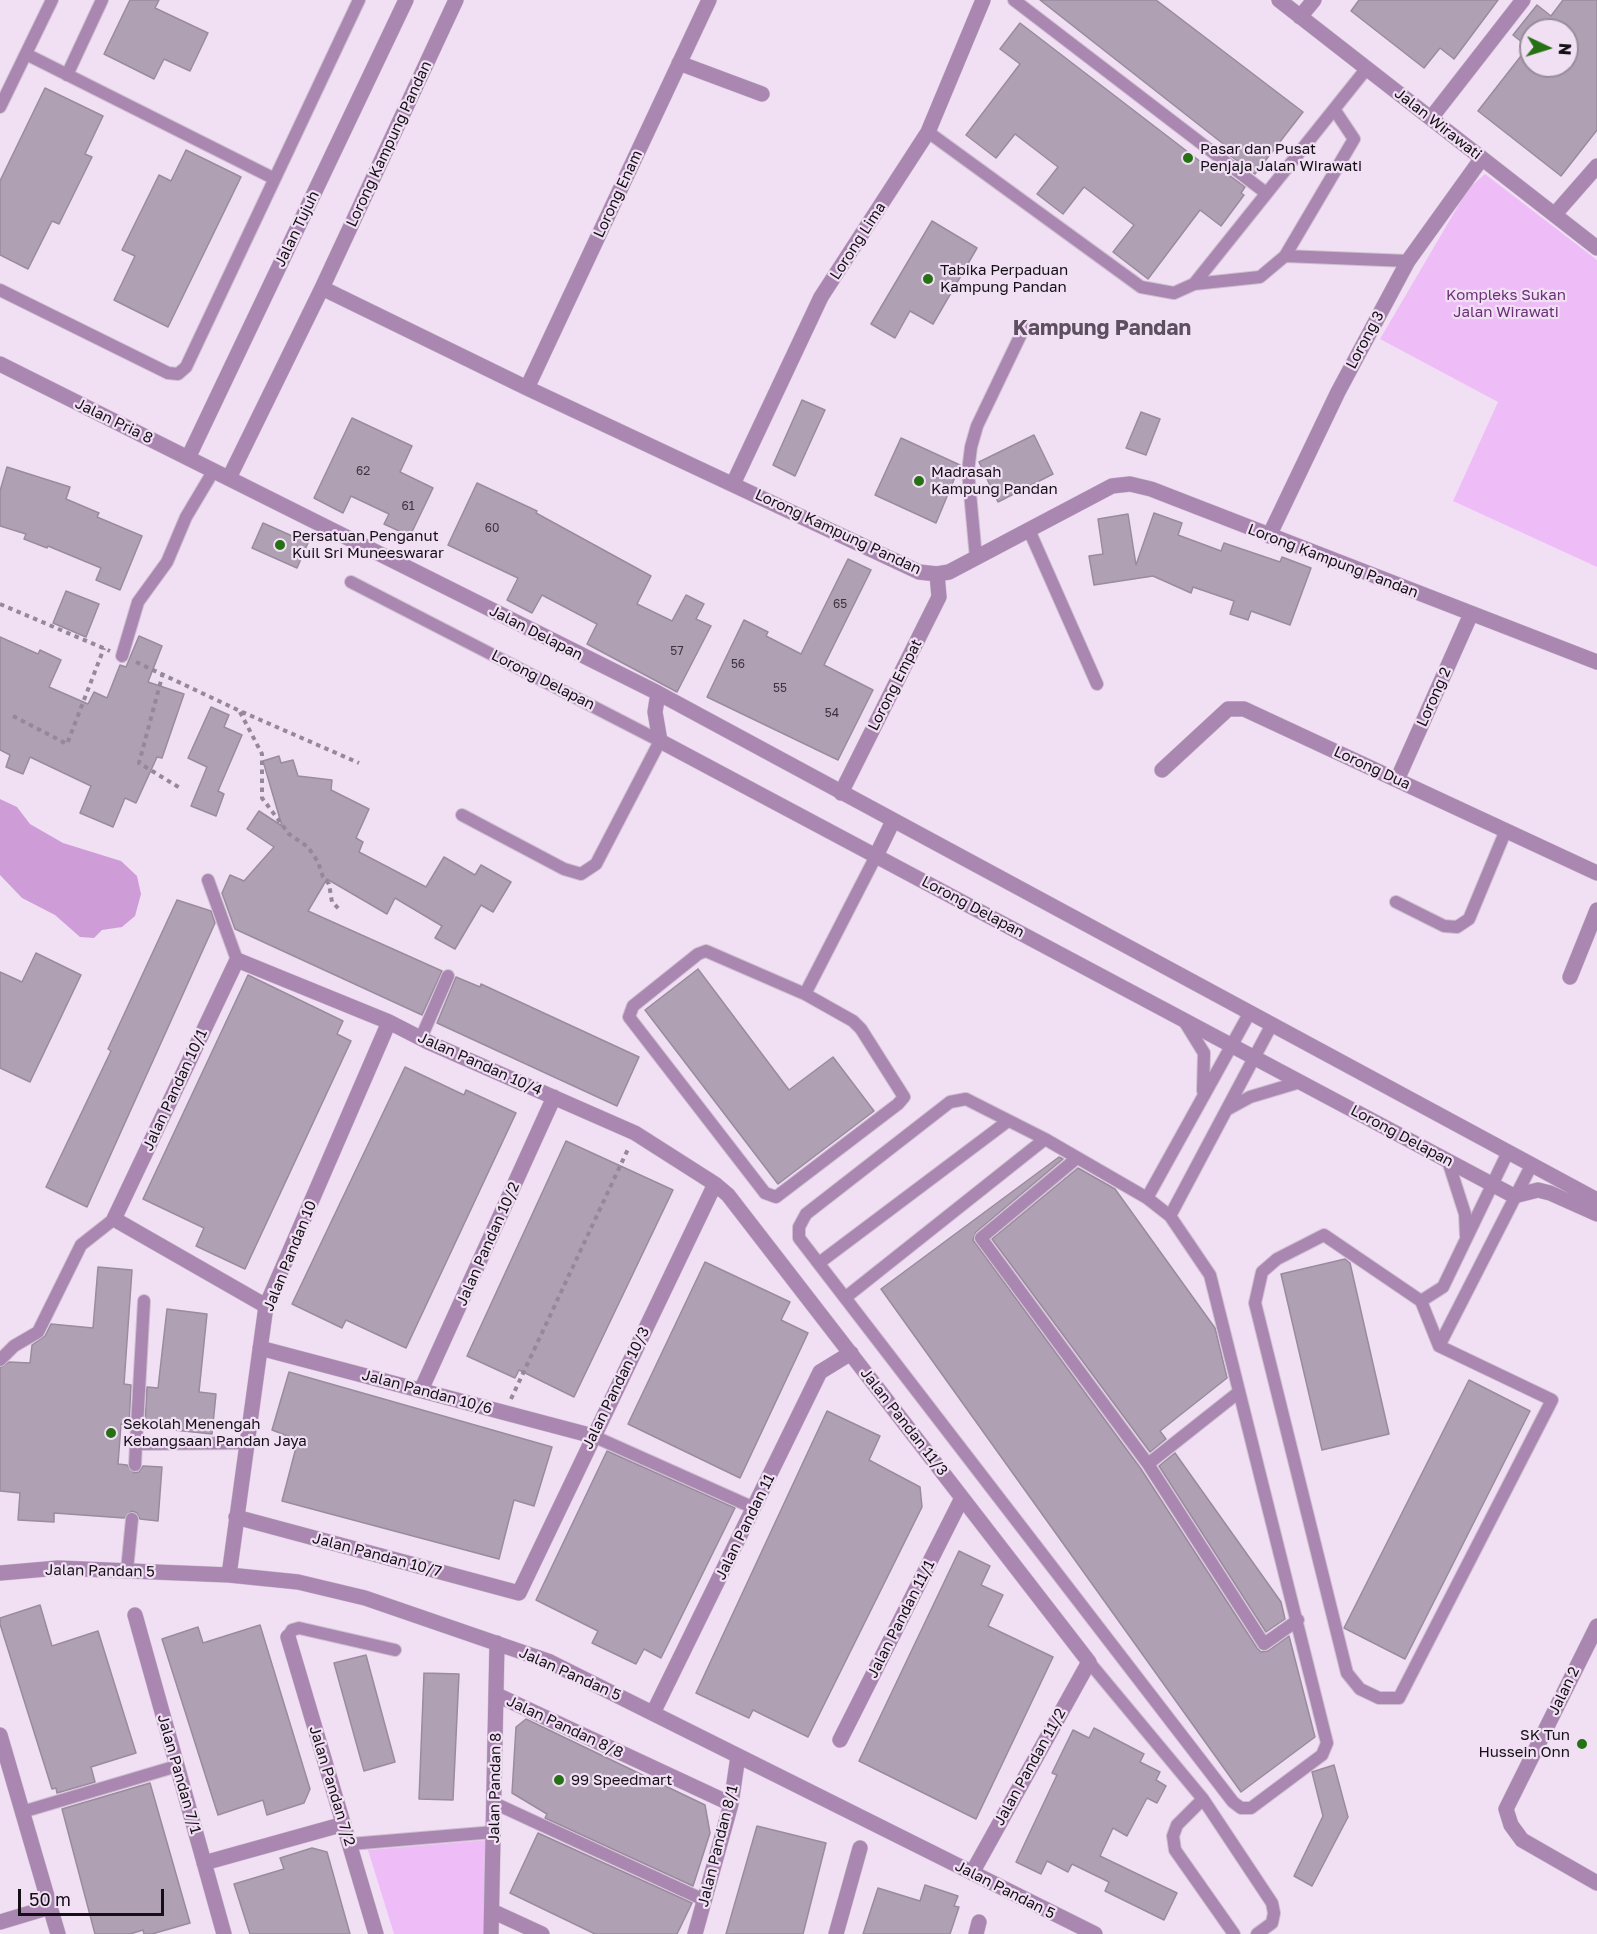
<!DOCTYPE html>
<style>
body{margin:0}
#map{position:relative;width:1597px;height:1934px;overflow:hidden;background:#f1e0f4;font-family:"Golos Text",sans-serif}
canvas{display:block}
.north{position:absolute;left:1519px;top:18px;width:60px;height:60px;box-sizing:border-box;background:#f1e0f4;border:2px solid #998c9b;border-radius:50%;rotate:94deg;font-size:16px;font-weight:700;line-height:24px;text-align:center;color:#150f16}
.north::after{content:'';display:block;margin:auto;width:21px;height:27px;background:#267115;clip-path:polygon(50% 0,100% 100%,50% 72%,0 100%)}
.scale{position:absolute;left:18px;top:1889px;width:146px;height:27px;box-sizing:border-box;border:3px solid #150f16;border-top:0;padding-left:8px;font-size:18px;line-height:21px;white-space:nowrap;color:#150f16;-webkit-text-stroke:4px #f1e0f4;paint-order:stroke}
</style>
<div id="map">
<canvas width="1597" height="1934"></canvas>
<div class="north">N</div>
<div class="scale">50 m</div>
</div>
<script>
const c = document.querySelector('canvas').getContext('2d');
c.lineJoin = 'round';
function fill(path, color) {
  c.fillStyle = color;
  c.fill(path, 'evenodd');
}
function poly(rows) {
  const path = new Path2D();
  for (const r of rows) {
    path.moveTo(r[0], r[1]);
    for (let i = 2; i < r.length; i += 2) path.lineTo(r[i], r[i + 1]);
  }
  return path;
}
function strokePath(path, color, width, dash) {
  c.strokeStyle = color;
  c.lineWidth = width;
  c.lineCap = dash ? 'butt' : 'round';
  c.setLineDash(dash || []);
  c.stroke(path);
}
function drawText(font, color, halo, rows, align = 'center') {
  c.font = font + ' "Golos Text",sans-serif';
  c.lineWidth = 4.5;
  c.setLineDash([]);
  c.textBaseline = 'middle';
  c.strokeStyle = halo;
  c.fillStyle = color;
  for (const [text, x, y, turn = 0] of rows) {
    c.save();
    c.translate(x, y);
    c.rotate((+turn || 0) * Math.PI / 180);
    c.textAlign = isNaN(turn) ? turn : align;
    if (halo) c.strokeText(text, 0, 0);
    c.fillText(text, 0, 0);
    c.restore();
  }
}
fill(poly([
 [1485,174,1597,260,1597,567,1453,501,1498,402,1380,339,1468,189],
 [487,1840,485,1934,394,1934,368,1850]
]), '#eebdf8');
fill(poly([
 [0,799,17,807,30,824,63,843,121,861,137,876,141,894,135,916,122,927,102,930,94,938,80,937,55,915,22,898,0,875]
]), '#ce9dd8');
const building = poly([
 [130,0,159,0,155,8,208,33,190,71,164,59,154,79,104,54,130,0],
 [1040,0,1156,0,1303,112,1255,174,1228,154,1231,150,1040,0],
 [1359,0,1498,0,1454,59,1440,48,1424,68,1351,11,1359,0],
 [1563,0,1597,0,1597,130,1561,176,1478,111,1528,47,1513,35,1537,5,1551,16,1563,0],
 [1531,30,1567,30,1567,66,1531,66,1531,30],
 [1020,23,1214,172,1218,167,1245,187,1241,193,1244,195,1221,226,1200,210,1148,279,1113,252,1134,225,1084,187,1063,214,1037,194,1058,167,1015,134,996,158,966,135,1020,64,1000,49,1020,23],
 [45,88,103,116,85,154,92,157,59,224,52,221,28,269,0,255,0,181,45,88],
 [186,150,241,177,168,327,114,300,135,256,122,250,159,175,171,181,186,150],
 [932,221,977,248,933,324,910,311,895,338,871,324,932,221],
 [802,400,825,410,795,476,773,465,802,400],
 [1141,412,1160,419,1146,455,1126,448,1141,412],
 [352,418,412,446,400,472,433,488,410,536,384,524,389,514,351,496,343,513,314,498,352,418],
 [1034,435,1053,474,998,502,979,462,1034,435],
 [901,438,960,465,936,523,875,495,901,438],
 [7,467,70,487,66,499,99,513,97,517,142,536,120,590,96,580,101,568,48,546,47,548,24,539,26,534,0,526,0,491,7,467],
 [477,483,537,511,536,513,651,576,637,604,672,621,686,595,704,604,696,619,711,626,677,692,587,644,597,624,542,595,532,613,507,600,518,578,448,545,477,483],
 [1154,513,1182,523,1178,535,1221,551,1224,543,1280,562,1282,557,1311,568,1290,625,1251,611,1248,620,1230,614,1234,601,1193,587,1191,593,1153,576,1094,585,1089,556,1103,554,1098,519,1128,514,1136,565,1154,513],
 [263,523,308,543,297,568,252,548,263,523],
 [848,559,871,570,824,665,873,690,838,760,707,697,744,620,768,632,766,636,801,654,848,559],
 [66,591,99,604,86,637,53,623,66,591],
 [139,636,162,646,148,682,184,694,162,758,157,757,136,803,125,798,113,827,80,813,91,786,30,757,23,774,6,767,10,755,0,750,0,637,38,654,40,650,61,660,49,687,88,704,94,692,107,698,120,665,126,667,139,636],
 [211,707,229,715,224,727,242,735,218,791,224,794,216,816,191,806,207,767,188,758,211,707],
 [279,756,281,763,293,760,298,776,332,780,331,790,369,809,356,838,363,842,359,852,426,887,444,857,475,875,481,865,511,882,493,912,481,905,455,949,435,938,442,926,395,898,387,914,327,879,308,911,442,971,422,1015,235,929,222,893,230,875,244,881,274,847,247,829,259,811,282,826,263,761,279,756],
 [177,900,211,911,215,923,87,1207,46,1187,111,1051,108,1049,177,900],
 [36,953,81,975,30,1082,0,1068,0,972,22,982,36,953],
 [698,969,789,1090,833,1057,874,1111,778,1184,645,1010,698,969],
 [248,975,343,1021,337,1034,351,1041,245,1269,196,1246,204,1228,143,1199,248,975],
 [456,977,480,987,481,984,639,1057,617,1106,437,1023,456,977],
 [405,1067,464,1095,466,1090,516,1113,406,1348,346,1320,342,1328,292,1304,405,1067],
 [566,1141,673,1190,574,1397,519,1370,515,1378,467,1356,566,1141],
 [1059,1157,1063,1159,976,1232,973,1240,1141,1469,1257,1648,1261,1652,1268,1651,1289,1636,1315,1737,1241,1792,881,1289,1059,1157],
 [1078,1168,1115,1189,1215,1328,1227,1378,1160,1431,1166,1439,1150,1452,992,1239,1078,1168],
 [1345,1259,1350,1263,1389,1434,1322,1450,1281,1274,1345,1259],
 [705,1262,790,1302,781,1320,808,1333,740,1478,628,1424,705,1262],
 [98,1267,132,1270,124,1384,131,1385,129,1425,121,1424,118,1464,127,1465,134,1473,139,1472,143,1466,162,1467,158,1521,140,1519,137,1513,132,1511,124,1518,54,1513,54,1522,18,1520,20,1493,0,1491,0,1368,9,1362,30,1363,32,1345,45,1336,51,1324,93,1328,98,1267],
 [167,1309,207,1314,199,1392,216,1394,212,1434,145,1427,147,1387,158,1388,167,1309],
 [289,1372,552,1447,534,1506,514,1500,499,1559,282,1501,298,1440,272,1430,289,1372],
 [1469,1380,1530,1411,1405,1659,1344,1628,1469,1380],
 [827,1411,880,1436,869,1460,920,1487,922,1507,808,1737,753,1710,749,1718,696,1693,827,1411],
 [607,1451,735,1508,661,1658,644,1649,636,1664,592,1643,598,1631,536,1600,607,1451],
 [1175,1453,1281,1602,1285,1619,1266,1632,1159,1466,1175,1453],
 [959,1551,990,1566,981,1585,1003,1595,988,1626,1053,1657,976,1819,859,1761,959,1551],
 [40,1605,52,1646,98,1631,136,1753,91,1767,95,1782,57,1793,56,1788,52,1789,0,1624,0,1618,40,1605],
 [260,1625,310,1789,304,1803,267,1815,263,1800,218,1815,162,1639,198,1627,203,1643,260,1625],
 [366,1655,395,1762,364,1771,334,1663,366,1655],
 [424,1673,459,1674,453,1800,419,1799,424,1673],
 [526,1719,705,1805,710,1833,693,1886,545,1818,547,1814,512,1793,516,1727,526,1719],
 [1094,1728,1144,1754,1140,1762,1160,1772,1156,1780,1166,1786,1157,1803,1147,1798,1127,1836,1113,1828,1100,1856,1177,1893,1164,1920,1105,1891,1109,1882,1072,1864,1068,1872,1047,1861,1041,1874,1016,1862,1057,1775,1052,1773,1073,1730,1089,1738,1094,1728],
 [1334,1765,1348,1817,1312,1886,1294,1876,1323,1816,1312,1772,1334,1765],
 [150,1783,190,1923,152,1934,144,1934,143,1930,130,1934,95,1934,62,1809,150,1783],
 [757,1826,826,1843,803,1934,726,1934,757,1826],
 [538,1833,692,1903,677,1934,595,1934,510,1893,538,1833],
 [312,1848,327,1852,350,1934,250,1934,234,1884,284,1869,280,1858,312,1848],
 [925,1885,958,1896,954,1906,959,1907,950,1934,863,1934,878,1888,920,1901,925,1885]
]);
fill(building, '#b0a0b4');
strokePath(building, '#9a8b9e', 1.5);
const lane = poly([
 [1014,0,1266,193],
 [26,54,273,178],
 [67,75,102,0],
 [0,107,52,0],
 [928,132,1141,287,1174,293,1194,284,1367,68],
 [1285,256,1408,261],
 [1194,284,1260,277,1285,256,1354,139,1334,109],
 [0,290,168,373,178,374,186,367,359,0],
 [1029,530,1097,684],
 [976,558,968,471,971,447,977,426,1024,328],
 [351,582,660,741,596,864,581,874,564,869,462,815],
 [122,656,138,602,167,562,186,517,214,470],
 [208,880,237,960],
 [1396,902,1444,926,1457,927,1469,919,1506,830],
 [706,951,805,994,853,1021,861,1029,904,1097,898,1104,776,1197,765,1193,629,1017,633,1006,698,954,706,951],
 [805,994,876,856],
 [1183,1019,1204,1053,1203,1091],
 [421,1038,448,976],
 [966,1099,1045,1139,1147,1198,1170,1216,1210,1275,1327,1743,1322,1755,1251,1808,1241,1808,1233,1802,799,1238,799,1227,806,1214,950,1102,966,1099],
 [1228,1109,1250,1097,1300,1082],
 [1077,1158,981,1238,1148,1464,1264,1644,1298,1620],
 [1448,1161,1465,1214,1466,1236],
 [1147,1198,1249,1014],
 [1170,1216,1271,1026],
 [819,1263,1008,1121],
 [846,1297,1045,1139],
 [1421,1301,1324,1235,1277,1259,1262,1272,1255,1303,1347,1673,1360,1689,1379,1698,1399,1698,1552,1400,1439,1346,1421,1301,1443,1287,1507,1154],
 [1439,1346,1531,1166],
 [0,1360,14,1346,38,1332,81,1245,114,1219],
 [593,1436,754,1508],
 [136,1444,144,1301],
 [1148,1464,1239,1392],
 [135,1465,136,1444,247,1443],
 [127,1570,132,1519],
 [288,1637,292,1630,299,1628,395,1650],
 [1089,1662,1203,1799,1272,1903,1274,1913,1272,1923,1257,1934],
 [1203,1799,1177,1825,1173,1836,1175,1850,1234,1934],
 [494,1803,704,1900],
 [22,1812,177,1766],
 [350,1844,494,1832]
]);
const street = poly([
 [1279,0,1597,248],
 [1300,17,1314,0],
 [679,63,762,94],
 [1431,118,1523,0],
 [1555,214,1597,166],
 [322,288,527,388,919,572,937,574,949,572,1112,486,1130,484,1151,489,1597,662],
 [0,364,658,693,1597,1200],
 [527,388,709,0],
 [188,458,406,0],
 [229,478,322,288,456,0],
 [733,484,821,297,928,132,983,0],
 [1269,536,1338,392,1408,261,1482,158],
 [658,693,655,712,660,741,1514,1196,1538,1190,1550,1193,1597,1214],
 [1162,770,1228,709,1244,709,1597,873],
 [1397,780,1471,614],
 [841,793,939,597,937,574],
 [876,856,893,821],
 [1570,977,1597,910],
 [266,1306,114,1219,237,960,389,1022,430,1043,635,1133,715,1184,728,1195,1089,1662,972,1873],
 [260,1348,593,1436],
 [421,1390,554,1097],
 [236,1517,519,1593,715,1184],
 [0,1573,58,1568,229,1575,298,1582,365,1598,548,1661,1095,1934],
 [229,1575,266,1306,389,1022],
 [135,1615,224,1934],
 [1597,1626,1506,1809,1511,1825,1522,1840,1597,1883],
 [288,1637,376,1934],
 [497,1695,731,1804],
 [653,1713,820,1372,851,1353],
 [0,1735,58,1934],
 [840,1740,962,1498],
 [204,1863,344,1824],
 [492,1911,542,1934],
 [0,1922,50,1907],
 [491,1934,497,1643],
 [695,1934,731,1804,738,1756],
 [836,1934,860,1848],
 [976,1934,979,1922]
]);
strokePath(lane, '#cebfd0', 14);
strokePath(street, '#cebfd0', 16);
strokePath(poly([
 [0,604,110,651],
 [136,662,240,711,359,763],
 [163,673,139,763,180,788],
 [240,712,262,754,262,798,289,834,308,847,318,862,323,877,329,884,332,902,339,909],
 [13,716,67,744,104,648],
 [511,1399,629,1147]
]), '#958897', 4, [4.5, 4.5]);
strokePath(lane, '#a987b0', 12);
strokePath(street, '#a987b0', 15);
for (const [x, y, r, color] of [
 [1188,158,6,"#267115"],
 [928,279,6,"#267115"],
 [919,481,6,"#267115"],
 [280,545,6,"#267115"],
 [111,1433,6,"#267115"],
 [1582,1744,6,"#267115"],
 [559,1780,6,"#267115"]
]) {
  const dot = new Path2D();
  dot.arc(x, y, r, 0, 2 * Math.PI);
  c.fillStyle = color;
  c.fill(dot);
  strokePath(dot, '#f1e0f4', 2);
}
drawText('12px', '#3c333e', null, [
 ["62",363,471],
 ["61",408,506],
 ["60",492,528],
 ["65",840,604],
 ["57",677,651],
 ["56",738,664],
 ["55",780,688],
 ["54",832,713]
]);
drawText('15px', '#150f16', '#f1e0f4', [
 ["Jalan Wirawati",1438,124,38],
 ["Lorong Kampung Pandan",389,144,-65],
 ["Lorong Enam",618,194,-65],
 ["Jalan Tujuh",297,229,-64],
 ["Lorong Lima",858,241,-57],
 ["Lorong 3",1365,340,-62],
 ["Jalan Pria 8",114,421,26],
 ["Lorong Kampung Pandan",838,532,25],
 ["Lorong Kampung Pandan",1333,561,21],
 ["Jalan Delapan",536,633,27],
 ["Lorong Delapan",543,680,27],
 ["Lorong Empat",895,685,-63],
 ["Lorong 2",1434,697,-66],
 ["Lorong Dua",1372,768,25],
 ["Lorong Delapan",973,907,28],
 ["Jalan Pandan 10/4",480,1064,24],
 ["Jalan Pandan 10/1",175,1090,-65],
 ["Lorong Delapan",1402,1136,28],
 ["Jalan Pandan 10/2",488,1244,-66],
 ["Jalan Pandan 10",290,1256,-68],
 ["Jalan Pandan 10/3",616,1388,-64],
 ["Jalan Pandan 10/6",427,1392,15],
 ["Jalan Pandan 11/3",904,1422,52],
 ["Jalan Pandan 11",745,1527,-64],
 ["Jalan Pandan 10/7",377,1555,15],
 ["Jalan Pandan 5",100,1571,1],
 ["Jalan Pandan 11/1",901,1619,-63],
 ["Jalan Pandan 5",570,1674,24],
 ["Jalan 2",1564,1691,-64],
 ["Jalan Pandan 8/8",565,1727,25],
 ["Jalan Pandan 11/2",1030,1767,-61],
 ["Jalan Pandan 7/1",179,1774,74],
 ["Jalan Pandan 7/2",332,1786,73],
 ["Jalan Pandan 8",495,1788,-89],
 ["Jalan Pandan 8/1",718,1846,-76],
 ["Jalan Pandan 5",1005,1890,27]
]);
drawText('15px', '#150f16', '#f1e0f4', [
 ["Pasar dan Pusat",1200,149],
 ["Penjaja Jalan Wirawati",1200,166],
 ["Tabika Perpaduan",940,270],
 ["Kampung Pandan",940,287],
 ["Madrasah",931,472],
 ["Kampung Pandan",931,489],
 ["Persatuan Penganut",292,536],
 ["Kuil Sri Muneeswarar",292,553],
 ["Sekolah Menengah",123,1424],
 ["Kebangsaan Pandan Jaya",123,1441],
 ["SK Tun",1570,1735,"right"],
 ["Hussein Onn",1570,1752,"right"],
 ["99 Speedmart",571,1780]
], 'left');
drawText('15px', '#6b3077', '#f1e0f4', [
 ["Kompleks Sukan",1506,295],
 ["Jalan Wirawati",1506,312]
]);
drawText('bold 21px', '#5d4f60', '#f1e0f4', [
 ["Kampung Pandan",1102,328]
]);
</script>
